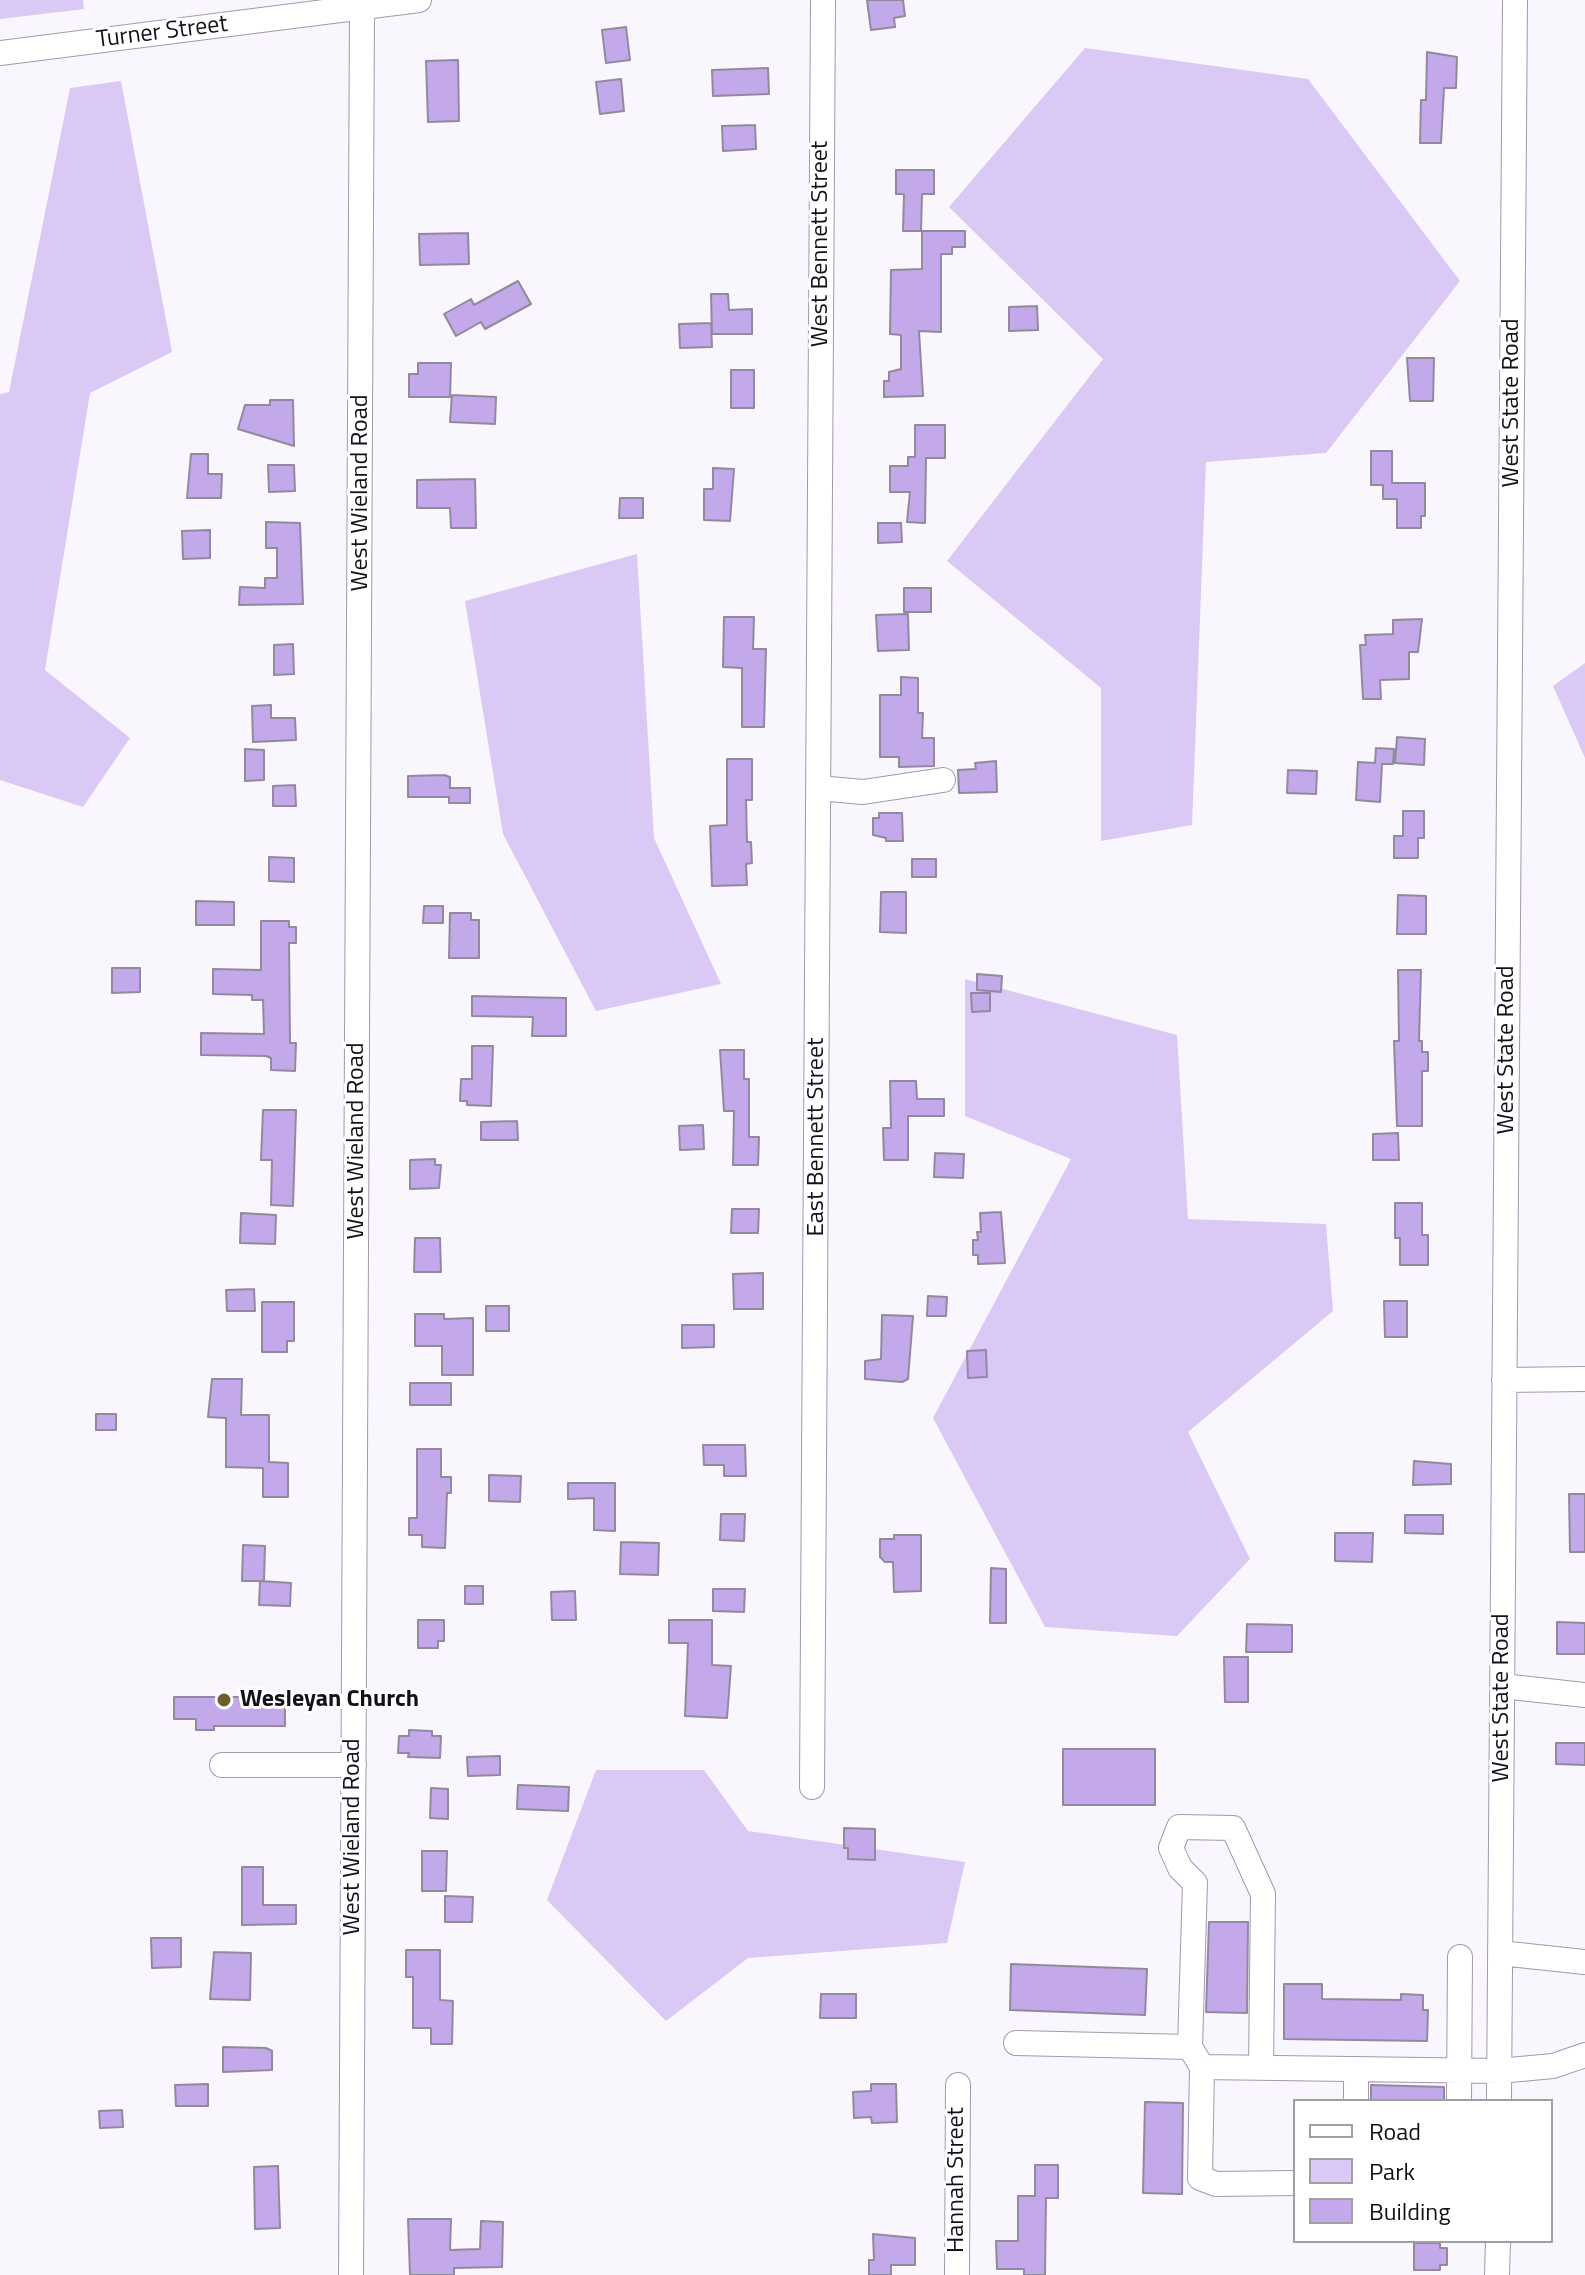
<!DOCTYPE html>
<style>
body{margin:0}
#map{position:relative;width:1585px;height:2275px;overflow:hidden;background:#f9f6fe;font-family:"Titillium Web",sans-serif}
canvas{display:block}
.legend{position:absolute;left:1293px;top:2099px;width:260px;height:144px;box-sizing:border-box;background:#fff;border:2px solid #a19fa2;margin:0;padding:10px 14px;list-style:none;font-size:24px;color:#131017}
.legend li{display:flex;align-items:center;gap:16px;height:40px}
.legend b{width:40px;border:2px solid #a19fa2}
</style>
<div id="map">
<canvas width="1585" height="2275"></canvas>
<ul class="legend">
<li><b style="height:10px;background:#fff"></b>Road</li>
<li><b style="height:22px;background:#dac9f5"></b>Park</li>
<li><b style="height:22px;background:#c4a9ea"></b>Building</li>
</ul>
</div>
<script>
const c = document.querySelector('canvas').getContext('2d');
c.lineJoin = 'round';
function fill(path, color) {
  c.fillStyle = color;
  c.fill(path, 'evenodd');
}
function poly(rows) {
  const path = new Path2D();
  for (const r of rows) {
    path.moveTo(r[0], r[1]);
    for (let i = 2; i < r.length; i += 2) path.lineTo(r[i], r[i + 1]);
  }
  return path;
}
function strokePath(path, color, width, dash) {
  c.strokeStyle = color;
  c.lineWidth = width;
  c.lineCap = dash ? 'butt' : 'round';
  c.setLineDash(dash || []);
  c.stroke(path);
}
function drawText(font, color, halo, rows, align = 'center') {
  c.font = font + ' "Titillium Web",sans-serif';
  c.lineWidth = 6;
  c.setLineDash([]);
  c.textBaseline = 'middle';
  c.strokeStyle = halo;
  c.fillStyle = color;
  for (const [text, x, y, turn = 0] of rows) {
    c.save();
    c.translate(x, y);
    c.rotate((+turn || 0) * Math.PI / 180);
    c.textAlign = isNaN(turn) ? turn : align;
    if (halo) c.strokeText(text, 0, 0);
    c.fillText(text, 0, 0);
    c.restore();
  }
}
fill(poly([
 [0,0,83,0,84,9,0,19],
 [1085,48,1308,79,1460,281,1326,453,1206,462,1192,825,1101,841,1101,688,947,561,1103,359,949,207],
 [121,81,172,352,90,393,45,670,130,738,83,807,0,780,0,394,9,392,70,88],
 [637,554,654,838,721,984,596,1011,503,834,465,601],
 [1585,663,1585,758,1553,686],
 [965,979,1177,1035,1188,1219,1326,1224,1333,1311,1188,1432,1250,1559,1177,1636,1045,1627,933,1418,1071,1159,965,1116],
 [596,1770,704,1770,748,1831,965,1862,947,1943,748,1958,666,2021,547,1900]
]), '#dac9f5');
const building = poly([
 [867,0,903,0,905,16,894,18,895,27,871,30,867,0],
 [626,27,630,60,606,63,602,30,626,27],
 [1427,52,1457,57,1456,88,1444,88,1441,143,1420,143,1421,100,1426,100,1427,52],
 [458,60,459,121,428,122,426,61,458,60],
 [768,68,769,94,713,96,712,70,768,68],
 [621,79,624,111,600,114,596,82,621,79],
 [755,125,756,149,723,151,722,126,755,125],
 [896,170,934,170,934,194,922,194,921,231,903,231,904,194,896,194,896,170],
 [922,231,965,231,965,247,952,247,952,254,941,254,941,332,919,331,923,396,884,397,884,381,889,381,889,372,901,369,901,335,890,334,891,270,922,269,922,231],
 [468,233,469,264,420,265,419,234,468,233],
 [518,281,531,304,485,329,481,322,456,336,444,314,471,299,474,305,518,281],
 [711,294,728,294,729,310,752,309,752,334,712,334,711,294],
 [1037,306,1038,330,1009,331,1009,307,1037,306],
 [711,323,712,347,680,348,679,324,711,323],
 [1407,358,1434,358,1433,401,1410,401,1407,358],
 [418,363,451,363,450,397,409,397,409,374,418,374,418,363],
 [731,370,754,370,754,408,731,408,731,370],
 [452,395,496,397,495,424,450,422,452,395],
 [270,400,293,400,294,446,238,429,245,405,270,405,270,400],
 [915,425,945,425,945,458,926,458,925,523,907,522,910,492,890,492,890,466,908,466,908,457,915,457,915,425],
 [1371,451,1392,451,1392,483,1425,483,1425,516,1421,516,1421,528,1397,528,1397,499,1383,499,1383,485,1371,485,1371,451],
 [191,454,208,454,208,474,222,474,221,498,187,498,191,454],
 [268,465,294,465,295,491,269,492,268,465],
 [713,468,734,469,730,521,704,520,704,489,713,489,713,468],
 [475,479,476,528,451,528,450,508,417,508,417,480,475,479],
 [620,498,643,498,643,518,619,518,620,498],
 [266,522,300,523,303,604,239,605,240,587,265,588,265,578,277,578,277,548,266,548,266,522],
 [878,523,901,523,902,542,878,543,878,523],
 [210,530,210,558,183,559,182,531,210,530],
 [904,588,931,588,931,612,904,612,904,588],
 [908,614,909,650,878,651,876,615,908,614],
 [724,617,754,617,753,649,766,649,764,727,742,727,742,668,723,667,724,617],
 [1422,619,1418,652,1409,652,1409,679,1380,680,1381,699,1363,699,1360,645,1366,645,1365,635,1393,634,1393,620,1422,619],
 [293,644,294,674,274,675,274,645,293,644],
 [901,677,918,678,918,713,923,713,922,738,934,738,934,766,899,767,899,757,880,757,880,695,901,695,901,677],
 [271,705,271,718,295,718,296,740,253,742,252,706,271,705],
 [1397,737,1425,739,1424,765,1395,763,1397,737],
 [1376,748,1394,749,1393,764,1382,764,1380,802,1356,800,1358,762,1375,763,1376,748],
 [245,749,264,750,264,780,245,781,245,749],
 [727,759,752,759,752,800,746,800,747,842,751,842,752,863,746,864,747,885,712,886,710,826,727,825,727,759],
 [996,761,997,792,959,793,958,770,976,769,975,763,996,761],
 [1288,770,1317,771,1316,794,1287,793,1288,770],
 [444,775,450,777,450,788,470,788,470,803,449,803,449,797,408,797,408,776,444,775],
 [295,785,296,806,273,806,273,786,295,785],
 [1403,811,1424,811,1424,838,1418,838,1418,858,1394,858,1394,836,1403,836,1403,811],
 [879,813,902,813,903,841,886,841,886,838,873,835,873,818,879,818,879,813],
 [269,857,294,858,294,882,269,881,269,857],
 [912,859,936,859,936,877,912,877,912,859],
 [881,892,906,892,906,933,880,932,881,892],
 [1398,895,1426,896,1426,934,1397,934,1398,895],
 [196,901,234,902,234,925,196,925,196,901],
 [424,906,443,906,443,923,423,923,424,906],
 [450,913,471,913,471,920,479,920,479,958,449,958,450,913],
 [261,921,289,921,289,927,296,927,296,943,289,943,290,1043,296,1043,295,1071,271,1070,271,1058,266,1056,201,1055,201,1033,264,1034,263,1000,252,1000,252,995,213,994,213,969,261,970,261,921],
 [112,968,140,968,140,992,112,993,112,968],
 [1398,970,1421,970,1419,1041,1422,1041,1422,1052,1428,1052,1428,1071,1422,1071,1422,1126,1397,1126,1394,1041,1399,1041,1398,970],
 [977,974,1002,976,1001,992,977,990,977,974],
 [971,993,990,993,990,1011,972,1012,971,993],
 [472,996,566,998,566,1036,532,1036,533,1017,472,1016,472,996],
 [472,1046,493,1046,491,1106,467,1105,467,1101,460,1101,461,1079,472,1079,472,1046],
 [720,1050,744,1050,744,1079,749,1079,749,1137,759,1137,758,1165,733,1165,734,1111,724,1111,720,1050],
 [890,1081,916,1081,917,1099,944,1099,944,1116,908,1116,908,1160,884,1160,883,1128,891,1128,890,1081],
 [263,1110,296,1110,293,1206,271,1205,272,1160,261,1160,263,1110],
 [517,1121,518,1140,481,1140,481,1122,517,1121],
 [703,1125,704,1149,680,1150,679,1126,703,1125],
 [1398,1133,1399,1160,1373,1160,1373,1134,1398,1133],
 [935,1153,964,1154,963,1178,934,1177,935,1153],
 [435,1159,435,1165,441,1165,439,1188,410,1189,410,1160,435,1159],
 [1395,1203,1422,1203,1422,1235,1428,1235,1428,1265,1400,1265,1400,1238,1395,1238,1395,1203],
 [732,1209,759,1209,758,1233,731,1233,732,1209],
 [1001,1212,1005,1263,978,1264,978,1255,973,1255,973,1240,978,1240,977,1232,981,1232,980,1213,1001,1212],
 [241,1213,276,1215,275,1244,240,1243,241,1213],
 [415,1238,440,1238,441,1272,414,1272,415,1238],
 [763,1273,763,1309,734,1309,733,1274,763,1273],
 [254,1289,255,1311,227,1311,226,1290,254,1289],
 [928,1296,947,1297,946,1316,927,1316,928,1296],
 [1384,1301,1407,1301,1407,1337,1385,1337,1384,1301],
 [262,1302,294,1302,294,1341,287,1341,287,1352,262,1352,262,1302],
 [486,1306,509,1306,509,1331,486,1331,486,1306],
 [415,1314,444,1314,444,1319,473,1318,473,1375,442,1375,442,1346,415,1346,415,1314],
 [882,1315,913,1316,908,1379,902,1382,865,1379,865,1361,881,1359,882,1315],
 [682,1325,714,1325,714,1347,682,1348,682,1325],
 [986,1350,987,1377,968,1378,967,1351,986,1350],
 [212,1379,242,1379,241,1415,269,1415,269,1462,288,1463,288,1497,263,1497,263,1468,226,1467,226,1418,208,1417,212,1379],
 [410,1383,451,1383,451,1405,410,1405,410,1383],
 [96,1414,116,1414,116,1430,96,1430,96,1414],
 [703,1445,745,1445,746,1476,724,1476,724,1465,704,1465,703,1445],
 [417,1449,441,1449,441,1477,451,1477,451,1493,447,1493,445,1548,422,1547,422,1535,409,1535,409,1518,417,1518,417,1449],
 [1414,1461,1451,1464,1451,1484,1413,1485,1414,1461],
 [489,1475,521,1476,520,1502,489,1501,489,1475],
 [568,1483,615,1483,615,1531,594,1530,594,1498,568,1499,568,1483],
 [1569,1494,1585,1494,1585,1552,1570,1552,1569,1494],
 [721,1514,745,1514,744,1541,720,1540,721,1514],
 [1405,1515,1443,1515,1443,1534,1405,1533,1405,1515],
 [1335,1533,1373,1533,1372,1562,1335,1561,1335,1533],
 [894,1535,921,1535,921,1591,894,1592,893,1562,885,1562,880,1557,880,1539,894,1539,894,1535],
 [621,1542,659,1543,658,1575,620,1574,621,1542],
 [243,1545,265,1546,264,1581,242,1581,243,1545],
 [991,1568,1006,1569,1006,1623,990,1623,991,1568],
 [260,1581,291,1583,290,1606,259,1605,260,1581],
 [465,1586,483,1586,483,1604,465,1604,465,1586],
 [713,1589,745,1589,744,1612,713,1611,713,1589],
 [575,1591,576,1620,552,1620,551,1592,575,1591],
 [418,1620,444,1620,444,1641,438,1641,438,1648,418,1648,418,1620],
 [669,1620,712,1620,712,1665,731,1666,727,1718,685,1716,688,1643,669,1643,669,1620],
 [1557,1622,1585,1623,1585,1654,1557,1654,1557,1622],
 [1247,1624,1292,1625,1292,1652,1246,1652,1247,1624],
 [1224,1657,1248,1657,1248,1702,1225,1702,1224,1657],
 [174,1697,285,1697,285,1726,214,1726,214,1730,196,1730,196,1719,174,1719,174,1697],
 [409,1730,432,1731,432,1736,441,1736,440,1758,408,1757,409,1753,398,1753,399,1736,409,1736,409,1730],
 [1556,1743,1585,1743,1585,1765,1556,1764,1556,1743],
 [1063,1749,1155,1749,1155,1805,1063,1805,1063,1749],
 [500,1756,500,1775,468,1776,467,1757,500,1756],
 [518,1785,569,1787,568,1811,517,1809,518,1785],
 [431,1788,448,1789,448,1819,430,1818,431,1788],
 [844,1828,875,1829,875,1860,848,1859,848,1848,844,1848,844,1828],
 [422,1851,447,1851,446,1891,422,1891,422,1851],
 [242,1867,263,1867,263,1905,296,1905,296,1924,242,1925,242,1867],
 [445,1896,473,1897,472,1922,445,1922,445,1896],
 [1209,1922,1248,1922,1247,2013,1206,2012,1209,1922],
 [151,1938,181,1938,181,1967,152,1968,151,1938],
 [406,1950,440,1950,440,2000,453,2001,452,2044,431,2044,431,2028,413,2028,413,1977,406,1977,406,1950],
 [214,1952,251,1953,250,2000,210,1999,214,1952],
 [1011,1964,1147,1969,1145,2015,1010,2010,1011,1964],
 [1284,1984,1322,1984,1322,1999,1401,2000,1401,1994,1423,1995,1423,2010,1428,2010,1427,2041,1284,2039,1284,1984],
 [821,1994,856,1994,856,2018,820,2018,821,1994],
 [223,2047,266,2048,272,2051,272,2070,223,2072,223,2047],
 [208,2084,208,2106,176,2106,175,2085,208,2084],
 [871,2084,896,2084,897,2122,872,2123,871,2117,854,2118,853,2092,871,2091,871,2084],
 [1371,2085,1444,2087,1444,2101,1371,2101,1371,2085],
 [1145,2102,1183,2103,1182,2194,1143,2193,1145,2102],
 [122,2110,123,2127,100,2128,99,2111,122,2110],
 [1035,2165,1058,2165,1058,2198,1046,2198,1045,2275,1024,2275,1024,2269,997,2269,996,2241,1018,2241,1018,2196,1035,2196,1035,2165],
 [278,2166,280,2228,255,2229,254,2167,278,2166],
 [408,2219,451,2219,450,2250,480,2249,481,2221,503,2222,502,2267,454,2268,454,2275,410,2275,408,2219],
 [873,2234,915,2238,915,2265,891,2265,891,2275,869,2275,869,2260,874,2260,873,2234],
 [1414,2243,1440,2243,1440,2248,1447,2248,1447,2265,1440,2265,1440,2270,1414,2270,1414,2243]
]);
fill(building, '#c4a9ea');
strokePath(building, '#91899d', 2);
const minor = poly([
 [0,53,419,0],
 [818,788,863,792,943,780],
 [1504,1380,1585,1379],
 [1502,1686,1585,1695],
 [222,1765,354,1765],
 [812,1787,823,0],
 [1500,1953,1585,1962],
 [1016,2043,1190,2047],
 [1202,2067,1190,2047,1195,1883,1180,1868,1171,1848,1179,1827,1233,1828,1263,1894,1261,2068],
 [1356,2101,1356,2069],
 [1459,2101,1460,1957],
 [1499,2101,1515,0],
 [1295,2183,1216,2184,1200,2178,1202,2067,1499,2071,1553,2066,1585,2055],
 [351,2275,362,7],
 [957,2275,958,2085],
 [1497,2275,1498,2241]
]);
strokePath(minor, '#a199ad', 26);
strokePath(minor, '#fff', 24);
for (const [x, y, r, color] of [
 [224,1700,8,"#6d5e2b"]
]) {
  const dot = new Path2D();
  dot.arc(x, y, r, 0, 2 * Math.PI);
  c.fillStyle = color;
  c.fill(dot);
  strokePath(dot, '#fff', 3);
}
drawText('24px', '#131017', '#fff', [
 ["Turner Street",162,33,-7],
 ["West Bennett Street",821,244,-90],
 ["West State Road",1512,403,-90],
 ["West Wieland Road",361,493,-90],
 ["West State Road",1507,1050,-90],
 ["East Bennett Street",817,1137,-90],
 ["West Wieland Road",357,1141,-90],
 ["West State Road",1502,1698,-90],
 ["West Wieland Road",353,1837,-90],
 ["Hannah Street",957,2180,-90]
]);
drawText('bold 24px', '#131017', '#fff', [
 ["Wesleyan Church",240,1700]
], 'left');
</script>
